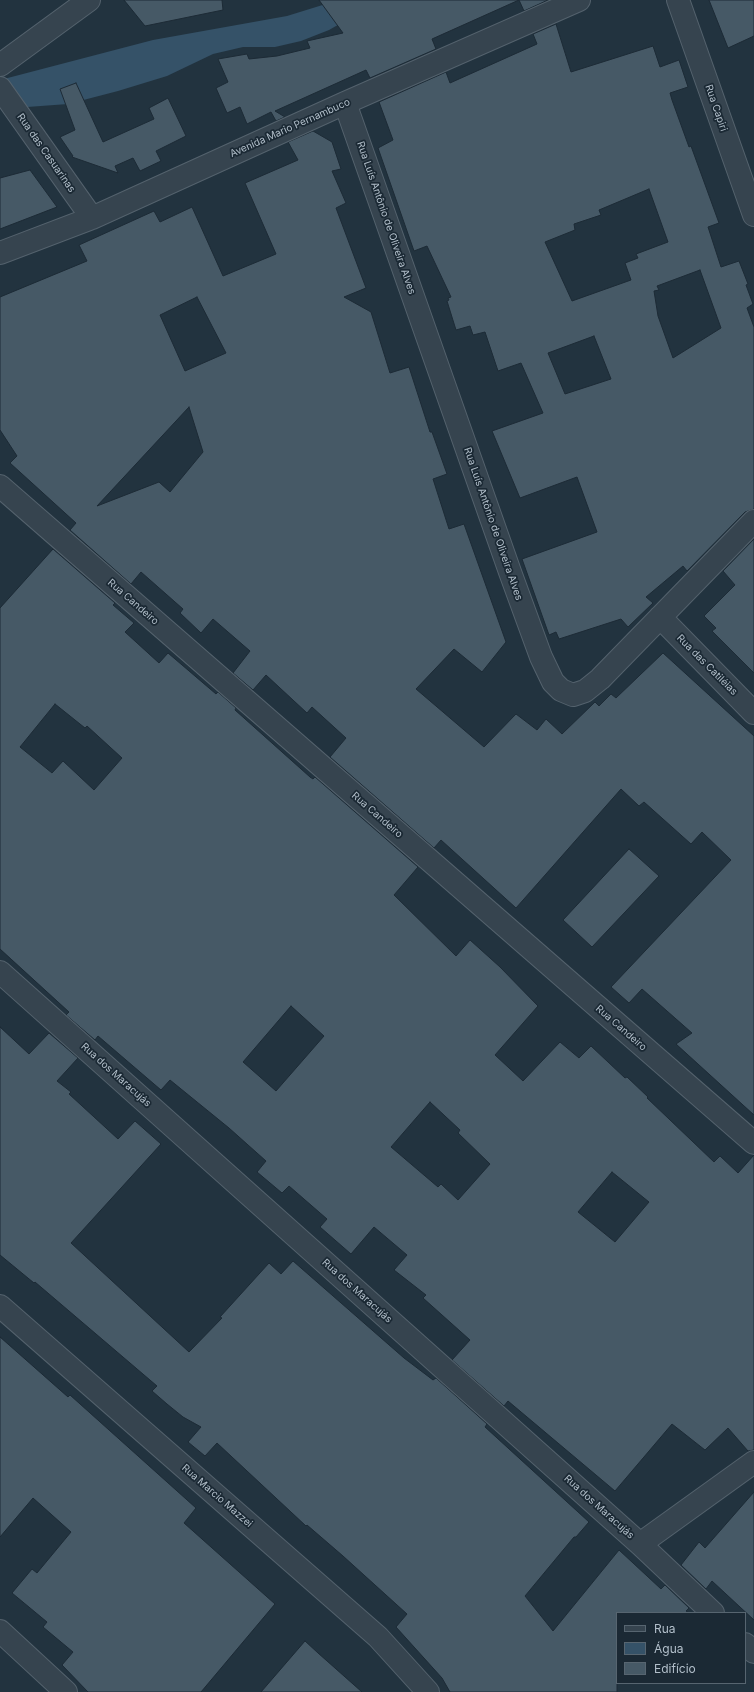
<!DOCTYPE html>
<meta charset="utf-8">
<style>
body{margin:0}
#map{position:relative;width:754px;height:1692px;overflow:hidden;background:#22333f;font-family:Inter,sans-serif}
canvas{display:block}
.legend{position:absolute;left:616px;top:1612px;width:130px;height:72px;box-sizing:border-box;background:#1b2934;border:1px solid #576570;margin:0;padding:5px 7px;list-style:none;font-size:12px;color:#b2bfca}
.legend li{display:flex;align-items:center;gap:8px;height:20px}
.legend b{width:20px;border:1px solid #576570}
</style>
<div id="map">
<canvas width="754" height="1692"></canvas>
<ul class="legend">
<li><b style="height:5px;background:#36444f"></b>Rua</li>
<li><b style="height:11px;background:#355268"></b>Água</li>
<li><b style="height:11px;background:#465966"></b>Edifício</li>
</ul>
</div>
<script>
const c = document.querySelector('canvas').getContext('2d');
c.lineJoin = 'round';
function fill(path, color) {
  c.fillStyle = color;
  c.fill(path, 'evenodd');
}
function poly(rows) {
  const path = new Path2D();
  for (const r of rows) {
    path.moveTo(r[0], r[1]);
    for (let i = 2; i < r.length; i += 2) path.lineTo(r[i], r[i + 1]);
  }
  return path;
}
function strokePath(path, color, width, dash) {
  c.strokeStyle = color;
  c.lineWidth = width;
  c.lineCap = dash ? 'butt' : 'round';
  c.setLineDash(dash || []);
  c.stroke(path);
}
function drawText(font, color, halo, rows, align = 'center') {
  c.font = font + ' Inter,sans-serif';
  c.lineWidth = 3.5;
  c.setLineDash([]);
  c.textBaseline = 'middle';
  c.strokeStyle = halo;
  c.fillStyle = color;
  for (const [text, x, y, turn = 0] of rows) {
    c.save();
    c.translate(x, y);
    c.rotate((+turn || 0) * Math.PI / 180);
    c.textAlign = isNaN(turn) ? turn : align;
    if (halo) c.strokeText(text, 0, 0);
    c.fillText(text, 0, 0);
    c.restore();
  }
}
fill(poly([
 [329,3,350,18,329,30,301,41,275,47,243,47,213,54,167,76,118,91,68,104,0,109,0,80,153,40,287,16]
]), '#355268');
const building = poly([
 [124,0,222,0,223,10,145,26,124,0],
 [319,0,548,0,524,11,519,0,432,39,436,49,370,78,366,70,275,111,285,117,276,121,271,112,247,124,240,107,227,113,216,88,228,82,218,59,247,54,249,59,277,56,310,48,307,41,343,33,319,0],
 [709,0,754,0,754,36,728,48,709,0],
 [556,24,571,72,653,46,660,67,679,60,688,87,670,93,672,100,689,147,691,146,719,223,708,227,721,267,739,261,748,284,746,285,753,304,747,308,754,327,754,509,745,512,687,571,683,566,646,597,653,603,628,627,621,619,559,639,556,632,549,635,522,559,597,532,577,477,520,498,492,431,543,413,521,363,498,371,485,332,473,335,470,326,456,330,447,301,449,300,448,298,451,297,427,246,414,251,378,148,393,140,379,102,446,72,450,83,537,44,533,34,556,24],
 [649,189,668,242,636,254,638,258,625,263,631,280,572,301,545,242,575,230,574,224,601,215,599,210,649,189],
 [700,270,721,328,673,358,658,316,654,291,659,290,657,286,700,270],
 [594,336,611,379,565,394,548,353,594,336],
 [76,83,103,142,154,119,149,108,168,98,186,136,156,151,161,161,140,171,133,158,115,166,118,173,72,157,73,156,60,137,75,130,60,89,76,83],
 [313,131,332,142,341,169,332,171,346,203,336,208,366,288,344,297,371,312,390,373,409,367,430,432,432,432,447,474,433,479,449,529,464,524,506,642,482,672,454,649,416,689,484,747,516,714,537,730,546,719,562,734,595,702,599,706,611,694,616,698,663,653,754,736,754,1115,676,1044,692,1033,642,989,629,1003,611,987,731,860,702,832,691,844,644,802,639,806,621,789,516,908,441,840,434,848,330,757,346,738,312,707,307,713,266,675,253,690,233,673,250,651,213,619,201,633,180,613,183,609,141,572,131,584,70,530,76,523,10,463,17,456,0,430,0,297,87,261,79,245,154,211,160,222,192,207,223,276,276,254,245,183,298,160,288,142,313,131],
 [197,297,226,353,185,371,160,315,197,297],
 [189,407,203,452,170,492,159,482,97,506,189,407],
 [30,170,57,207,0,229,0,178,30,170],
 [754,539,754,673,712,631,716,628,704,616,735,585,723,571,754,539],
 [53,549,115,603,113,605,134,623,125,632,159,663,168,653,216,694,218,692,236,708,235,710,310,777,313,779,315,777,418,867,394,895,456,956,470,940,500,967,538,1006,495,1055,523,1081,560,1042,579,1058,591,1046,625,1078,627,1077,648,1097,647,1098,714,1162,720,1156,738,1173,754,1155,754,1450,748,1451,728,1428,705,1450,672,1424,615,1491,508,1401,504,1406,452,1360,470,1340,423,1298,426,1295,394,1270,407,1255,374,1227,351,1254,320,1227,327,1219,289,1186,282,1193,257,1172,266,1161,229,1128,170,1080,161,1090,98,1036,95,1040,66,1015,69,1012,0,949,0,608,53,549],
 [55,704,85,728,87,726,122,758,94,790,63,761,52,773,20,747,55,704],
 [291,1006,324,1036,276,1091,243,1062,291,1006],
 [430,1102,460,1130,458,1133,490,1164,458,1200,441,1184,438,1187,391,1147,430,1102],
 [612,1172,649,1202,615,1242,578,1212,612,1172],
 [629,849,659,876,592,947,563,920,629,849],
 [0,1027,29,1054,49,1033,78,1058,57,1081,71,1092,69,1094,118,1139,135,1121,161,1144,71,1243,189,1352,222,1318,220,1317,269,1263,281,1274,293,1261,404,1358,433,1380,436,1378,487,1424,485,1427,589,1522,576,1537,574,1537,525,1596,553,1631,619,1550,661,1589,665,1585,689,1608,686,1611,689,1613,617,1613,617,1692,450,1692,442,1678,396,1627,407,1614,343,1556,307,1525,306,1526,217,1443,205,1456,188,1442,201,1427,183,1417,167,1404,152,1391,157,1386,35,1282,34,1283,0,1255,0,1027],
 [0,1337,68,1397,70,1395,196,1508,184,1523,275,1604,201,1692,88,1692,62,1665,73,1652,43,1627,47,1622,12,1593,32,1569,37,1573,71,1532,33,1498,0,1537,0,1337],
 [754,1492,754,1620,712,1581,706,1589,681,1565,699,1542,705,1548,754,1492],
 [305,1641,318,1653,362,1692,261,1692,305,1641]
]);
fill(building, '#465966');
strokePath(building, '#1d2b36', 1);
const minor = poly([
 [678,0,754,215],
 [0,65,89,0],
 [0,88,92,218],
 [345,103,510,572,541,657,553,682,561,690,573,695,585,691,600,679,754,521],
 [0,253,92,218,345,103,579,0],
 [0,486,754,1143],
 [660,617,754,713],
 [0,972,640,1544,713,1613],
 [0,1306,378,1637,428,1692],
 [640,1544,754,1462],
 [0,1631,66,1692],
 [745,1644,754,1652]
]);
strokePath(minor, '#54626d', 24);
strokePath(minor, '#36444f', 22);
drawText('10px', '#b2bfca', '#1b2934', [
 ["Rua Capiri",716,108,71],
 ["Avenida Mario Pernambuco",290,128,-24],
 ["Rua das Casuarinas",46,153,55],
 ["Rua Luís Antônio de Oliveira Alves",386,218,71],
 ["Rua Luís Antônio de Oliveira Alves",493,524,71],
 ["Rua Candeiro",133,602,41],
 ["Rua das Catiléias",707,665,45],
 ["Rua Candeiro",377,815,41],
 ["Rua Candeiro",621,1028,41],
 ["Rua dos Maracujás",116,1075,42],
 ["Rua dos Maracujás",357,1291,42],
 ["Rua Marcio Mazzei",217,1496,41],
 ["Rua dos Maracujás",599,1507,42]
]);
</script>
